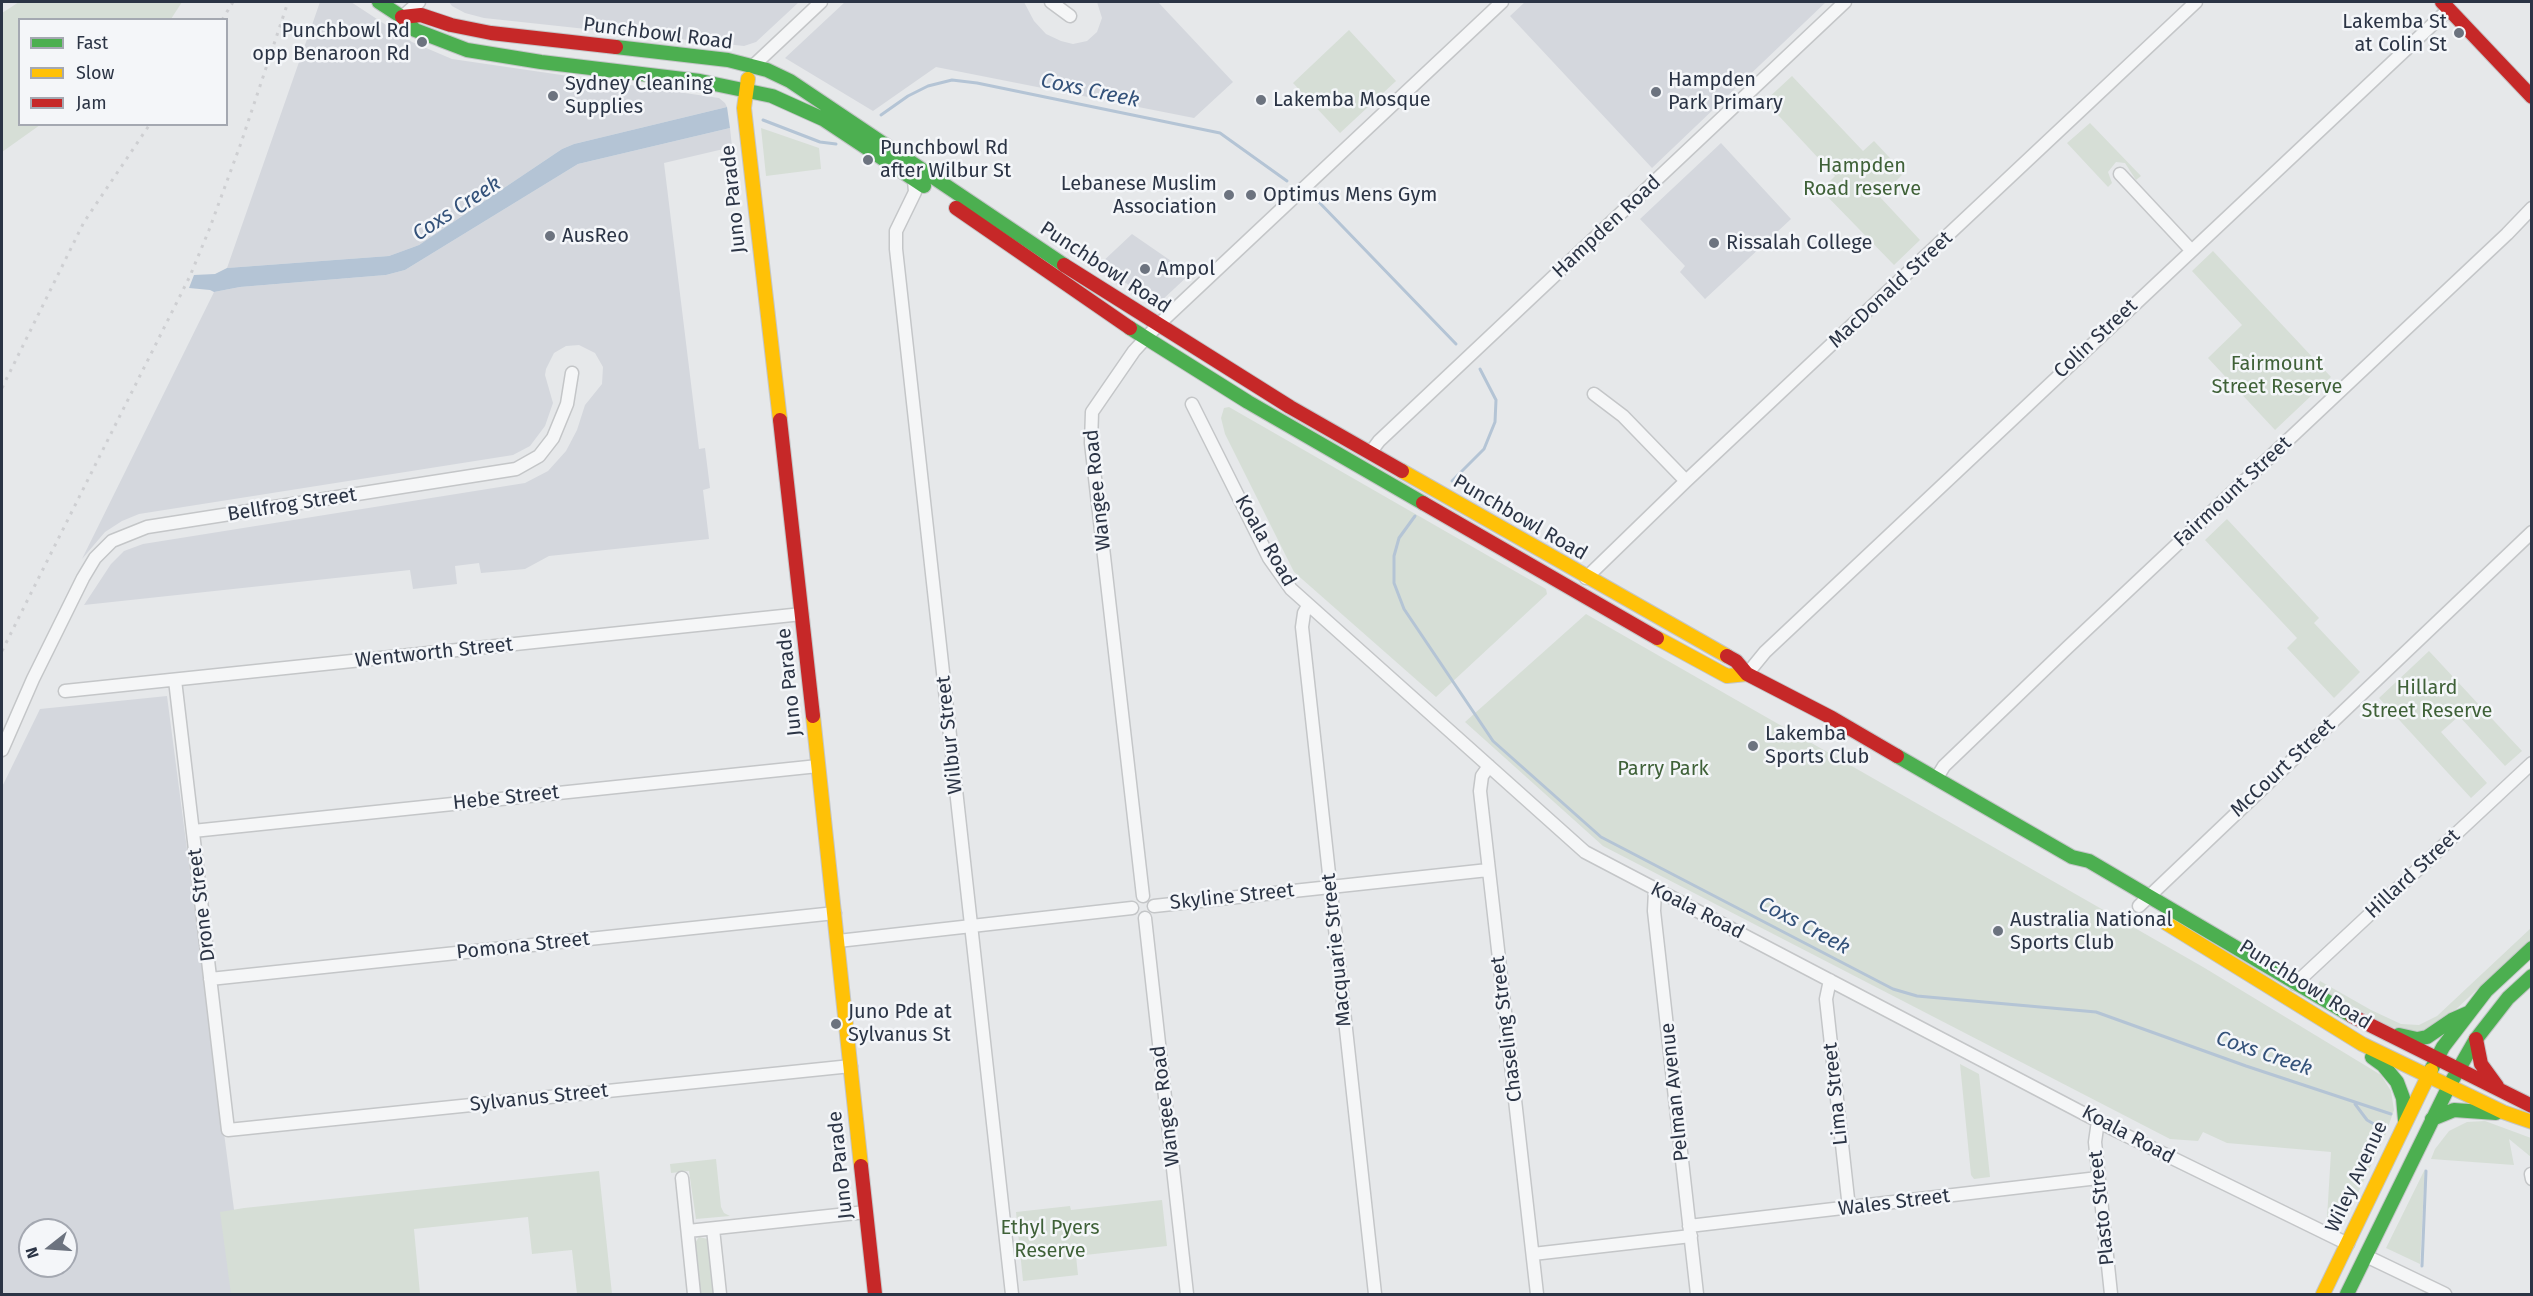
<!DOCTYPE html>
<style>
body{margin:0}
#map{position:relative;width:2533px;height:1296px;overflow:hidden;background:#e6e8ea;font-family:"Fira Sans",sans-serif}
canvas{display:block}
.frame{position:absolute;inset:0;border:3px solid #2b3445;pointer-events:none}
.legend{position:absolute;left:18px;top:18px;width:210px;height:108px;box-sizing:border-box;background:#f4f6f9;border:2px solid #a4a8b1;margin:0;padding:8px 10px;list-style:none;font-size:18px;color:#2b3445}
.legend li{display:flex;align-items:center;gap:12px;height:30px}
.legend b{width:30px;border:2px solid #a4a8b1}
.north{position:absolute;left:18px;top:1218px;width:60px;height:60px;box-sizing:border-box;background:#f4f6f9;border:2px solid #a4a8b1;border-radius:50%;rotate:253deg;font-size:16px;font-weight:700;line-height:24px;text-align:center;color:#2b3445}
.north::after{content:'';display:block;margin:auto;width:21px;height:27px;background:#6c737f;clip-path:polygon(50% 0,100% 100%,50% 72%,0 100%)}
</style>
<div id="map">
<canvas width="2533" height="1296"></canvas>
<div class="frame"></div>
<ul class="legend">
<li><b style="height:8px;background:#4caf50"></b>Fast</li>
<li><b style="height:8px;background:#ffc107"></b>Slow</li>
<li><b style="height:8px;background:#c62828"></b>Jam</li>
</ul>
<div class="north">N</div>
</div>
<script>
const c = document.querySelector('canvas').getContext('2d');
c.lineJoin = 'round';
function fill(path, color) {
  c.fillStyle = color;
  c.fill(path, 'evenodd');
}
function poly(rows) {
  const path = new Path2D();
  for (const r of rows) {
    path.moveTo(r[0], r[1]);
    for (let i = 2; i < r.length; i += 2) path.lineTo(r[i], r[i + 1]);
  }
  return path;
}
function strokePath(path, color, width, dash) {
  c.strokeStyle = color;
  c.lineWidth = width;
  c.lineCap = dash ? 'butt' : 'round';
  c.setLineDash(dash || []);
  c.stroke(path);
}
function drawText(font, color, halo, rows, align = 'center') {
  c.font = font + ' "Fira Sans",sans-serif';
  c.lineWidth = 5;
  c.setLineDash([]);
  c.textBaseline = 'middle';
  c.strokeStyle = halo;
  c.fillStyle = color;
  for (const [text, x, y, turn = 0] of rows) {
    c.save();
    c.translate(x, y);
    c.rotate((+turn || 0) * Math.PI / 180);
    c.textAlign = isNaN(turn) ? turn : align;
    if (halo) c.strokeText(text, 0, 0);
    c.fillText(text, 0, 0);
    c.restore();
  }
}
fill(poly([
 [320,2,351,2,412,42,452,59,719,98,725,103,727,107,574,144,562,149,419,245,389,256,227,268],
 [449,2,799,2,756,42,744,46,484,18,465,13,452,6],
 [845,2,1024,2,1034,21,1046,34,1061,41,1073,44,1087,41,1097,32,1102,18,1097,2,1158,2,1233,82,1194,118,936,67,873,111,785,58],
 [1525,2,1826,2,1652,168,1510,16],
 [730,128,732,147,664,163,699,449,705,448,710,488,703,490,709,539,549,556,525,569,481,573,479,563,455,566,457,584,413,589,410,570,84,605,111,564,124,551,143,544,525,483,548,471,566,451,577,430,585,405,602,384,603,367,595,353,579,345,566,346,554,353,546,369,545,375,553,403,545,426,530,446,513,455,139,514,122,521,105,532,82,559,214,292,240,287,386,275,405,270,578,164],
 [1721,143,1791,219,1705,299,1680,272,1685,266,1640,219],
 [1132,234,1190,274,1160,302,1154,302,1099,265],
 [167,696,245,1294,2,1294,2,787,40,709],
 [30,1230,66,1230,66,1266,30,1266]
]), '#d4d7dd');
fill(poly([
 [19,2,182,2,171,19,20,20,20,124,40,125,2,152,2,13],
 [1349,30,1396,81,1340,133,1293,83],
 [1792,76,1863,151,1874,141,1904,173,1880,197,1920,240,1894,265,1821,190,1835,176,1765,101],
 [2090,123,2141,176,2136,180,2125,163,2116,162,2108,172,2112,183,2108,187,2067,143],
 [761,128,819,148,821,169,766,176],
 [2213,251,2331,377,2275,430,2208,358,2242,325,2192,271],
 [1229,407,1546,589,1547,594,1436,697,1294,572,1225,434,1221,418,1224,408],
 [2227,519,2319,618,2314,623,2360,672,2334,698,2287,648,2297,638,2205,540],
 [1586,614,2203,967,2381,1075,2391,1091,2394,1110,2385,1136,2344,1222,2339,1224,2327,1218,2331,1152,2227,1143,2203,1132,2198,1141,2170,1139,1603,846,1465,722],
 [2429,651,2522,751,2505,766,2459,716,2441,732,2487,783,2471,798,2379,698],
 [2531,928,2531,939,2436,1028,2422,1033,2391,1027,2317,987,2320,981,2371,1010,2401,1024,2419,1025,2437,1016],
 [1960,1064,1979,1074,1990,1177,1974,1179,1971,1175],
 [2485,1121,2531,1138,2531,1157,2509,1139,2514,1165,2431,1159,2435,1149,2449,1131,2467,1122],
 [716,1159,721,1207,724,1213,730,1216,696,1219,689,1171,671,1173,670,1164],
 [2425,1169,2420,1264,2386,1248],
 [599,1171,612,1294,577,1294,572,1250,532,1254,528,1217,414,1229,420,1294,231,1294,220,1212,244,1208],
 [1162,1200,1167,1246,1076,1256,1078,1275,1023,1281,1016,1212,1070,1206,1071,1210],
 [699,1237,708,1239,715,1294,700,1294,695,1243]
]), '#d6ded6');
fill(poly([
 [727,107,730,128,578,164,405,270,386,275,240,287,214,292,210,290,189,288,194,275,215,274,227,268,389,256,419,245,562,149,574,144]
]), '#b4c4d5');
strokePath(poly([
 [881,115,908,96,928,86,952,80,977,83,1220,133,1287,181],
 [763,120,820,142,836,144],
 [1315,198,1456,344],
 [1452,481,1484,449,1495,422,1496,400,1480,369],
 [1415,516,1399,538,1394,556,1394,583,1404,609,1493,741,1601,837,1893,989,1917,996,2096,1012,2246,1066,2391,1114],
 [2355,1104,2367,1120,2384,1130],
 [2422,1266,2426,1171]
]), '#b4c4d5', 3);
const street = poly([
 [1051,2,1070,16],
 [402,17,419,2],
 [753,66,821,2],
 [2120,174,2191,250],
 [914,180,915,192,896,231,896,249,1012,1294],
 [1594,394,1623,416,1686,481],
 [1192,404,1269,558,1291,589,1585,852,2117,1131,2348,1244],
 [1370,453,1379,441,1845,2],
 [1586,578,1686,481,2196,2],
 [1308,606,1304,613,1302,627,1375,1294],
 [1747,674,1765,652,2449,9],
 [175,680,228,1130,851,1066],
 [65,691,802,614],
 [2,750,33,679,83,578,95,558,112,541,147,527,516,469,539,456,553,438,567,404,572,373],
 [1489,766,1482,776,1480,791,1537,1294],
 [1936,779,1944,766,2068,647,2507,234,2532,208],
 [193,831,818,766],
 [1655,890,1654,911,1697,1294],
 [1143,896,1091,443,1092,412,1134,351,1158,325,1502,2],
 [1154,906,1488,870],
 [2139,906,2532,532],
 [1145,918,1187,1294],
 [838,941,1132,908],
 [210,979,835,913],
 [1830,980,1826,999,1849,1208],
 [2295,984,2532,763],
 [2098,1121,2095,1142,2111,1294],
 [2531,1174,2532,1179],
 [682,1178,694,1294],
 [1689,1226,2098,1178],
 [713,1229,720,1294],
 [688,1231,866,1212],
 [1533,1254,1691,1236],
 [2366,1256,2445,1294]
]);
const fast = poly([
 [379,2,402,17,415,30,467,50,541,62,700,81,772,96,823,119,924,186],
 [616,47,728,60,767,70,790,81,1064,265],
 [1130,328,1248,402,1423,503],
 [1897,756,2072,857,2089,861,2352,1016],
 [2399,1035,2417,1039,2427,1037,2452,1020,2468,1013],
 [2372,1057,2383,1065,2397,1082,2403,1098,2405,1120],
 [2431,1070,2443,1047,2486,991,2532,948],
 [2432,1119,2454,1110,2496,1113],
 [2347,1294,2449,1086,2476,1039,2508,998,2532,976]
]);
const slow = poly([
 [748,79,744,108,780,420],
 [1402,471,1727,656],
 [1657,638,1727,676,1747,674],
 [813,716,861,1166],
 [2166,923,2362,1044,2503,1112,2532,1122],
 [2323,1294,2431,1070]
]);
const jam = poly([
 [2442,2,2532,97],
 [402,17,421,15,451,25,491,33,616,47],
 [956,208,1130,328],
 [1064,265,1290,407,1402,471],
 [780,420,813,716],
 [1423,503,1657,638],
 [1727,656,1736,661,1747,674,1832,718,1897,756],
 [2352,1016,2532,1106],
 [2476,1039,2481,1064,2497,1086],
 [861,1166,875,1294]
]);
strokePath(street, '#c4c6c8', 15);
strokePath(fast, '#c4c6c8', 16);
strokePath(slow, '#c4c6c8', 16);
strokePath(jam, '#c4c6c8', 16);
strokePath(street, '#f5f6f7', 12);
strokePath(fast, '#4caf50', 14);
strokePath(slow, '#ffc107', 14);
strokePath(jam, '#c62828', 14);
strokePath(poly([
 [222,20,233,2],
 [2,388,84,222,150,124],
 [2,651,190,276,209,230,241,143,288,2]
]), '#cecfd2', 3, [3, 6]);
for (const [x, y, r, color] of [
 [2459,33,6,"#6c737f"],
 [422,42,6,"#6c737f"],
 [1656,92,6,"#6c737f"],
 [553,96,6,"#6c737f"],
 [1261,100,6,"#6c737f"],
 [868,160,6,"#6c737f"],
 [1229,195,6,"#6c737f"],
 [1251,195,6,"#6c737f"],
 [550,236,6,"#6c737f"],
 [1714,243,6,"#6c737f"],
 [1145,269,6,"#6c737f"],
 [1753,746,6,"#6c737f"],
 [1998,931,6,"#6c737f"],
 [836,1024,6,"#6c737f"]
]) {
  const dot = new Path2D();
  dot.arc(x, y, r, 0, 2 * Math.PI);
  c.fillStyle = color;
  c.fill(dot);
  strokePath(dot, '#f4f6f9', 2);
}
drawText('20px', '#2b3445', '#f4f6f9', [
 ["Lakemba St",2447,22,"right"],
 ["at Colin St",2447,45,"right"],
 ["Punchbowl Rd",410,31,"right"],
 ["opp Benaroon Rd",410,54,"right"],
 ["Hampden",1668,80],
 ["Park Primary",1668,103],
 ["Sydney Cleaning",565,84],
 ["Supplies",565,107],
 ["Lakemba Mosque",1273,100],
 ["Punchbowl Rd",880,148],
 ["after Wilbur St",880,171],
 ["Lebanese Muslim",1217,184,"right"],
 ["Association",1217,207,"right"],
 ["Optimus Mens Gym",1263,195],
 ["AusReo",562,236],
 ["Rissalah College",1726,243],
 ["Ampol",1157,269],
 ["Lakemba",1765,734],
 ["Sports Club",1765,757],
 ["Australia National",2010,920],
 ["Sports Club",2010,943],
 ["Juno Pde at",848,1012],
 ["Sylvanus St",848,1035]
], 'left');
drawText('20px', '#2b3445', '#f4f6f9', [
 ["Punchbowl Road",658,34,7],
 ["Juno Parade",734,199,-96],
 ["Hampden Road",1607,227,-43],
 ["Punchbowl Road",1105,268,33],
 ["MacDonald Street",1891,290,-43],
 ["Colin Street",2096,339,-43],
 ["Wangee Road",1098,490,-96],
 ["Fairmount Street",2233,492,-43],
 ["Bellfrog Street",292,505,-9],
 ["Punchbowl Road",1520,518,30],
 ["Koala Road",1265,541,60],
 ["Wentworth Street",434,653,-6],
 ["Juno Parade",790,682,-96],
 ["Wilbur Street",950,735,-96],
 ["McCourt Street",2283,768,-43],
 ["Hebe Street",506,798,-6],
 ["Hillard Street",2413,874,-43],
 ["Skyline Street",1232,897,-6],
 ["Drone Street",202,905,-97],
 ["Koala Road",1697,911,27],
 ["Pomona Street",523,946,-6],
 ["Macquarie Street",1337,950,-96],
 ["Punchbowl Road",2305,985,32],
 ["Chaseling Street",1507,1029,-97],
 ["Pelman Avenue",1675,1092,-96],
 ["Lima Street",1836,1094,-96],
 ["Sylvanus Street",539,1098,-6],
 ["Wangee Road",1166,1106,-97],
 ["Koala Road",2128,1135,28],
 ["Juno Parade",841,1165,-96],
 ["Wiley Avenue",2357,1177,-65],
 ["Wales Street",1894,1203,-7],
 ["Plasto Street",2102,1208,-96]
]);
drawText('20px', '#3f6138', '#f4f6f9', [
 ["Hampden",1862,166],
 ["Road reserve",1862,189],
 ["Fairmount",2277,364],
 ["Street Reserve",2277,387],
 ["Hillard",2427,688],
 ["Street Reserve",2427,711],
 ["Parry Park",1663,769],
 ["Ethyl Pyers",1050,1228],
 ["Reserve",1050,1251]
]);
drawText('italic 21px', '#34527a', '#f4f6f9', [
 ["Coxs Creek",1090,91,12],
 ["Coxs Creek",457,209,-33],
 ["Coxs Creek",1804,926,28],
 ["Coxs Creek",2264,1054,19]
]);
</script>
